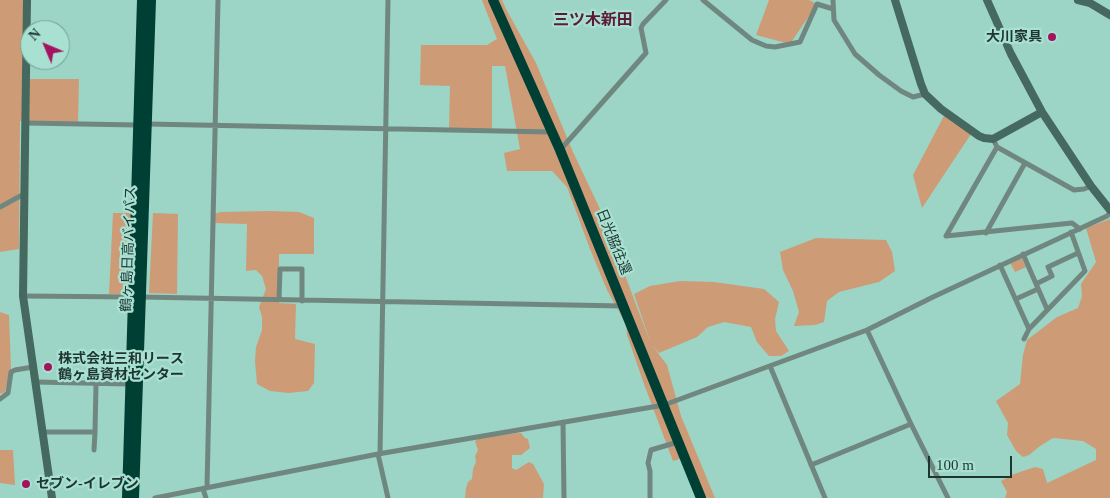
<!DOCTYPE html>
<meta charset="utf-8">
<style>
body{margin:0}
#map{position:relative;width:1110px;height:498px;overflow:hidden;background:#9cd4c5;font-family:"Times New Roman",serif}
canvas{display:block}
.north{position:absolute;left:20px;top:20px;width:50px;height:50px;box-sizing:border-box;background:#a8e1d2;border:1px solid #719c91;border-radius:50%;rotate:315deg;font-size:14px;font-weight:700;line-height:20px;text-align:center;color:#1e3530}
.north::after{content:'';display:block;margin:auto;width:18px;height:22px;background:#a2155d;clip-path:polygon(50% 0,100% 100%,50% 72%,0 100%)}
.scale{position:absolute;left:928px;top:456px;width:84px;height:22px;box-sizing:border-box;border:2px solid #1e3530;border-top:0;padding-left:6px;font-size:15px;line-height:18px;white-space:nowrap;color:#1e3530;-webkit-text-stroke:4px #a8e1d2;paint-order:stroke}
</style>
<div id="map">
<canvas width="1110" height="498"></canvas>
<div class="north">N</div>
<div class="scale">100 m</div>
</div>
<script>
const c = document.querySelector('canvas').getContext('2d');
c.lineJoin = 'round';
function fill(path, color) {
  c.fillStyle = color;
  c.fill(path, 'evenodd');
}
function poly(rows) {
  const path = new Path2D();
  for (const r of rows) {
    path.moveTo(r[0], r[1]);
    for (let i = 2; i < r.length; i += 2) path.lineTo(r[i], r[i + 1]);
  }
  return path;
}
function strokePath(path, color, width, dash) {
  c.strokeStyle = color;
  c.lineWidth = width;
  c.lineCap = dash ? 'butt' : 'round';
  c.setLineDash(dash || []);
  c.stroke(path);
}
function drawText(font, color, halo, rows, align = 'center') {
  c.font = font + ' "Times New Roman","Noto Sans JP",serif';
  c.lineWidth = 4.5;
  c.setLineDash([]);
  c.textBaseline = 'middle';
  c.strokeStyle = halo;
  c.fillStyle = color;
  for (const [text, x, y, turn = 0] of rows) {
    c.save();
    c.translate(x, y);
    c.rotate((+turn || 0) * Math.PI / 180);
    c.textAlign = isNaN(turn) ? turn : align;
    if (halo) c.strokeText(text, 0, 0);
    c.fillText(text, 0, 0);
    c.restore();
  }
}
fill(poly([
 [0,0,24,0,22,79,79,79,78,122,20,121,19,249,0,252],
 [482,0,502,0,506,9,536,63,573,152,600,209,651,344,634,294,650,286,680,281,714,282,764,289,779,302,775,319,776,331,789,351,781,356,769,356,757,342,751,327,724,322,708,327,697,337,659,353,652,345,667,365,681,416,715,498,700,498,683,458,673,461,644,384,627,335,626,324,607,290,590,249,567,187,552,171,507,171,504,153,520,149,505,66,492,66,492,129,449,128,450,86,420,85,421,45,487,45,497,39],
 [769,0,809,0,817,4,790,44,756,35],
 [945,114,971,134,922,208,913,175],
 [268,211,299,212,314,218,314,254,279,254,279,303,296,304,295,339,315,344,314,383,308,391,289,393,270,391,257,384,255,361,256,347,262,330,262,317,259,307,266,289,262,276,256,270,246,271,247,224,214,223,214,214,221,212],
 [113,213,131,213,127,294,109,294],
 [153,213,178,214,177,294,149,293],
 [1110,219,1110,498,1005,498,1007,492,1001,481,1014,474,1035,467,1043,469,1047,483,1096,460,1096,449,1083,441,1053,438,1040,446,1029,455,1023,457,1016,451,1007,435,1008,423,996,401,1020,384,1023,355,1027,340,1057,317,1078,308,1082,296,1081,284,1096,262,1086,228],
 [816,238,886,240,892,252,895,271,879,282,839,292,827,301,824,322,815,325,794,326,799,312,793,291,783,270,780,252],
 [1019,258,1022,259,1026,267,1015,272,1010,263],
 [0,312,9,315,11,369,5,392,0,394],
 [517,433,521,433,525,438,528,439,530,448,521,455,512,455,512,468,516,470,529,462,533,464,544,484,543,498,465,498,466,488,468,482,472,479,473,469,476,462,475,456,478,450,475,441,479,438],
 [0,450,13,450,15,485,0,483]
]), '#ce9b77');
strokePath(poly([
 [703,0,752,40,766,46,775,47,800,42,817,4,833,9],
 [833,0,834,20,855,54,879,75,901,91,913,97,925,94],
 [26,123,138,125],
 [147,124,551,132],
 [993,139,997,147,1074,190,1084,189,1091,186],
 [561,149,646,53,641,28,643,24,666,0],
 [0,207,24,194],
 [986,233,1025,163],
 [946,236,1072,223,1080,229],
 [946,236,997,147],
 [1023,254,1047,309],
 [1000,265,1029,329],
 [1036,284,1052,276,1048,267,1078,253],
 [23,296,133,297],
 [141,297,623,306],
 [1016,299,1038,289],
 [279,300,280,269,302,269,302,301],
 [867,330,911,424,948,498],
 [1024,339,1029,329,1085,271,1071,232],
 [770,366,825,498],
 [35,382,129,384],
 [0,399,8,393,11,372,15,370,33,367],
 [563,422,564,498],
 [43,432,95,432,96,384],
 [94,450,95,432],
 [378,454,388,498],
 [380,454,388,0],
 [811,465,911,424],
 [207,488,218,0],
 [203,489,206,498],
 [155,498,378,454,664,405,867,330,933,297,1107,216,1110,213],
 [650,498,650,471,648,463,651,450,678,442]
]), '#708780', 5);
strokePath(poly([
 [27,0,23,296,52,498],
 [895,0,921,84,925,94,941,109,979,136,984,138,993,139,1042,112],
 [987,0,1011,54,1042,112,1091,186,1110,210],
 [1078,0,1090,3,1110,15]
]), '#45685f', 8);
strokePath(poly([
 [493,0,560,150,701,498],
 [127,498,142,0],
 [134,498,151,0]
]), '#003f34', 10);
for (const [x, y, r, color] of [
 [1052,37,5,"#a2155d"],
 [48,367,5,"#a2155d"],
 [26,484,5,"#a2155d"]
]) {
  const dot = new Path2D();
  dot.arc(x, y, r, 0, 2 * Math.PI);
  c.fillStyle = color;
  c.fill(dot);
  strokePath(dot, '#a8e1d2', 2);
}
drawText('bold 14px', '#1e3530', '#a8e1d2', [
 ["大川家具",1042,37,"right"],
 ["株式会社三和リース",58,359],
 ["鶴ヶ島資材センター",58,375],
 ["セブン-イレブン",36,484]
], 'left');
drawText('14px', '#1e3530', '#a8e1d2', [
 ["日光脇往還",613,242,68],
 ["鶴ヶ島日高バイパス",129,249,-88]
]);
drawText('bold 16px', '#5b1a36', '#a8e1d2', [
 ["三ツ木新田",593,21]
]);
</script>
